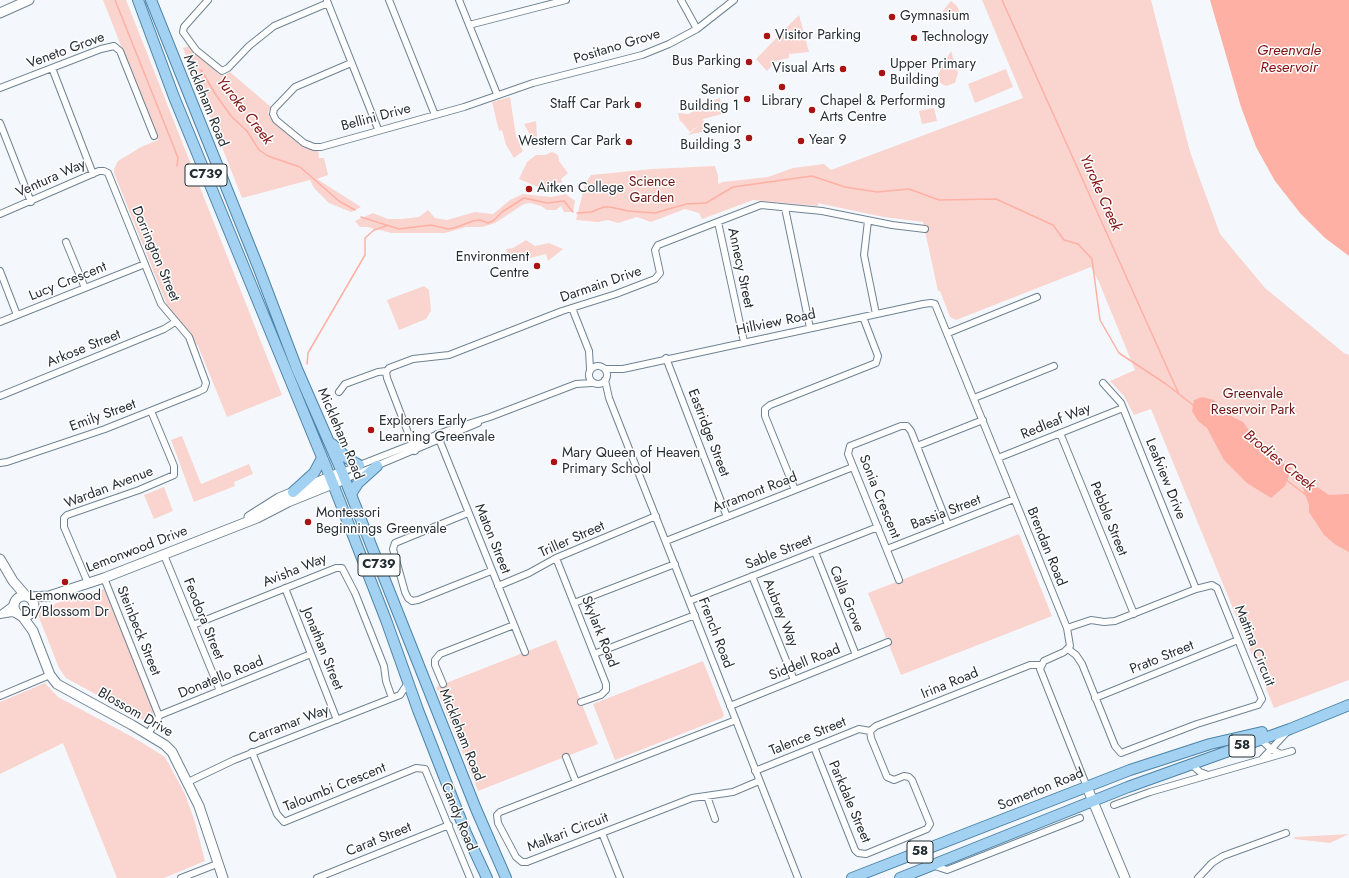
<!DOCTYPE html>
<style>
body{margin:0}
canvas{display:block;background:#f4f8fc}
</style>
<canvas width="1349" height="878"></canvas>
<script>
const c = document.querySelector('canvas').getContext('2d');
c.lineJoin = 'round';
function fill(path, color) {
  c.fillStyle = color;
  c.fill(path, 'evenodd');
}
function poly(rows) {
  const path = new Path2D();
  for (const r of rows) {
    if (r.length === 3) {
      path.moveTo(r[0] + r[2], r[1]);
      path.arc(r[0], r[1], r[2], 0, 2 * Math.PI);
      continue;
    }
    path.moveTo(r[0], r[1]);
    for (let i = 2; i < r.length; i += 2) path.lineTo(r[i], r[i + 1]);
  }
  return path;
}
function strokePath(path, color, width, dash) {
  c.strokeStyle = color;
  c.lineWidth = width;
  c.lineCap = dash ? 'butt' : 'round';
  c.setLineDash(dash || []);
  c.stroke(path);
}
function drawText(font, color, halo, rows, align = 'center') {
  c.font = font + ' Jost,sans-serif';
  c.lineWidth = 3;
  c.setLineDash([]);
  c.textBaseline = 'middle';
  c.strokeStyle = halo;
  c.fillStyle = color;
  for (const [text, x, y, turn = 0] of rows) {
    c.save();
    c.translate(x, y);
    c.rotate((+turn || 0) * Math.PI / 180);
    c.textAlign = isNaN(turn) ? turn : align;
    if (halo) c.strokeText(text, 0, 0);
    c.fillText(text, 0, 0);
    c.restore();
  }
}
fill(poly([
 [103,0,126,0,282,395,227,417,198,346,171,315,114,173,114,169,118,161,141,147,158,140],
 [982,0,1151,0,1190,152,1220,234,1265,288,1344,353,1349,355,1349,680,1274,708,1151,409,1134,415,1124,396,1110,381,1135,370,1099,282,1091,267,956,320,950,317,940,291,938,291,923,222,884,217,822,204,818,203,818,206,753,200,702,219,699,213,685,209,651,222,637,217,618,223,608,220,598,222,576,220,585,184,591,175,652,169,715,166,718,176,718,184,723,182,768,177,793,168,824,164,831,170,1023,98],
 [951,1,957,6,961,15,957,17,942,12],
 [799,15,809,52,789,54,789,58,776,61,767,71,756,59],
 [189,46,220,75,225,75,230,72,271,107,268,112,270,118,299,144,306,148,318,149,319,158,324,158,328,175,317,179,361,207,351,212,329,203,314,188,310,180,242,198,183,48],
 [951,51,958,73,955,83,946,86,935,80],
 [1006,69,1013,87,975,103,968,84],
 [510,97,516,136,523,151,514,158,506,145,502,130,499,131,492,102],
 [720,98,722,114,703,119,706,131,688,135,700,124,690,132,681,121,680,122,678,113,689,114,701,105],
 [934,108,937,121,922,124,919,111],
 [536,121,537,137,532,144,530,135,524,124],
 [552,152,558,155,559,161,568,173,561,179,562,182,546,187,539,185,538,187,519,179,527,162,536,155,545,155],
 [523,194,551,197,566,194,575,201,573,212,564,212,561,206,556,210,547,210,541,206,530,203,524,204,495,223,482,227,466,227,445,233,392,233,367,227,360,227,355,221,373,213,388,219,401,219,419,217,428,210,435,218,447,220,475,212,493,214,510,200],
 [526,240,535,246,549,243,563,249,548,261,546,254,510,263,506,249,513,248],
 [424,286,429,290,431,311,426,319,399,330,387,300],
 [182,436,201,484,249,464,253,474,234,482,235,486,194,502,171,440],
 [164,487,173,511,154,519,144,495],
 [1019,534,1052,616,901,675,868,593],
 [104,589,154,711,149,720,145,721,66,678,59,668,38,615,40,610,62,601],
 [556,640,598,744,478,791,436,687],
 [703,661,724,715,722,718,615,760,593,704],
 [45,683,58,697,136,739,165,757,185,794,195,822,205,861,164,878,117,878,63,743,0,774,0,702],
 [1349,834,1330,843,1294,839,1295,837]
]), '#fad4ce');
fill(poly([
 [1210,0,1349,0,1349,256,1325,238,1300,213,1275,181,1256,147,1241,107],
 [1202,397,1214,400,1223,412,1243,422,1267,456,1292,468,1285,486,1271,498,1247,483,1224,460,1207,428,1198,421,1192,411,1194,400],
 [1310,482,1329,495,1349,494,1349,552,1336,545,1324,535,1309,512,1309,505,1301,483]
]), '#feb0a5');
strokePath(poly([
 [115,0,173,145,178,158,177,166],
 [1002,0,1178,392],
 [201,70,216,95,231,116,247,131,259,150,268,156,300,167,339,201,355,210],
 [577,213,591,212,604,207,610,207,628,211,655,213,686,204,706,203,733,187,812,176,845,187,877,192,909,189,939,200,996,199,1053,225,1064,240,1078,244,1092,259,1100,320,1119,353,1166,384,1193,405],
 [361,217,399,229,431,225,448,229,454,228,473,221,480,220,488,223,493,221,502,212,524,198,547,203,564,201,573,212],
 [307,364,308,353,365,255,365,238,374,230,386,226],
 [1285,479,1306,495]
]), '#feb0a5', 1.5);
const street = poly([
 [208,0,184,27,183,32,196,50,222,71,228,68,249,46,274,26,328,3],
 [389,0,435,115],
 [459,0,497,94],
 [681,0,697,29],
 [327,1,378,129],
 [469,25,566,0],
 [351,63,295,87,274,109,273,114,276,120,304,143,314,147,321,147,464,107,533,83,642,55,669,44,697,29,734,0],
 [52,68,93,174],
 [0,88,101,49,114,46,120,51,154,136],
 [0,123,31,202],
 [785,208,810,328],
 [0,214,99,171,104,171,108,173,161,304,189,337,206,383,204,389,198,392,105,429,7,462,0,463],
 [868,221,864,255,876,314],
 [718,222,744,342],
 [66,242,85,288],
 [0,271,17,315],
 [572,308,589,351,590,369],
 [0,322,145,264],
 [948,333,1037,297],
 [666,358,727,517],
 [598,375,9],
 [605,369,623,369,923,304,931,303,935,304,1067,628,1070,646,1064,652,1044,661,1040,669,1087,787],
 [605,380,609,398,798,878],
 [1103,383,1121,403,1196,589],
 [339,392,345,384,378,372,386,371],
 [0,396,164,329,175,322],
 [974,398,1054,366],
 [1060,433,1134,614],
 [437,434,525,652],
 [917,446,983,420],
 [415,451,387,378,386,372,389,368,413,359,449,355,562,311,616,294,655,279,660,273,655,250,658,245,761,205,822,211,892,225,925,229],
 [998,458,1123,408],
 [342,472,449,430,490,417,576,384,592,383],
 [345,479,478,423],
 [795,490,765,416,765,409,770,405,876,363,878,356,863,317],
 [468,513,395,543,393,549,405,592,408,598,412,601,418,600,491,571],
 [666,541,853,467],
 [887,549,1014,499],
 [815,552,856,655],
 [164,555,220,691],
 [556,558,606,684,606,690,601,695,581,702],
 [752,576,794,680],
 [104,578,159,716],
 [899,580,848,454,850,446,901,426,907,426,911,431,948,525],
 [88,583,64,527,64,518,67,515,139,490,174,475,174,466,151,411],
 [498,586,529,573,556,558,656,516],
 [285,588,337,720],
 [689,601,878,527],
 [574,603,675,564],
 [1,614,13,605],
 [0,615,12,613,19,615],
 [193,625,336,568,342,568,355,593,384,666,386,681,392,698],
 [1067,628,1091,620,1104,622,1115,621,1196,589,1212,585,1217,588,1219,593,1262,699,1258,705,1197,724,1121,753,1115,746,1082,664,1076,655,1068,649],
 [594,654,695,615],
 [443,684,435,665,435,660,440,654,514,625],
 [0,696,50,675],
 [1095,698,1238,640],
 [730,706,888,642],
 [736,720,500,812,497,815,498,823,516,857,522,862,527,862,692,798,733,792,759,781],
 [870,731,876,726,1030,665,1041,665],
 [148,734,160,715,311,654],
 [1260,739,1271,749,1281,754],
 [814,747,855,850,858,853,866,854,927,829,930,824,912,780,909,777,904,776,894,780,887,777,871,738,870,731],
 [252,752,277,814,284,822,416,768,425,769,470,878],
 [566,757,576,782],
 [1262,759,1287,732],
 [1191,764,1200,772,1208,775],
 [755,771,859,729,870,731],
 [188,782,234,760,400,695,408,683],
 [707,796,715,819],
 [1114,805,1150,792,1292,751],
 [602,833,620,878],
 [932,865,947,870,1080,818],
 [181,878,217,864],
 [317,878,449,825],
 [1198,878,1212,863,1223,856,1286,833]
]);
const secondary = poly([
 [0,13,29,0],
 [249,517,279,498,342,472],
 [0,559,13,581,26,596],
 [24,606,10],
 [29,597,49,596,104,578,257,518,288,502,345,479],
 [22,616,33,631,50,675,57,684,132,725,165,745,172,752,199,806,223,878],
 [1087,787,1125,878]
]);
const primary = poly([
 [138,0,174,97,333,484,386,620,418,710,466,833,487,878],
 [151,0,259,269,297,369,342,472,476,809,506,878],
 [332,444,347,458,359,465],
 [293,492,314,473,322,458],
 [351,494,358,483,377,466],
 [852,878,1130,770,1210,744,1262,732],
 [900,878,1128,787,1290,729,1349,705]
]);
strokePath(street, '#6f8392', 8);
strokePath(secondary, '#6f8392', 11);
strokePath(primary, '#4e84a8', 12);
strokePath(street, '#fff', 6);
strokePath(secondary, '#fff', 9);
strokePath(primary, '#a2d1f1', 10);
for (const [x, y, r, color] of [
 [892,17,4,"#a81413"],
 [767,36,4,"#a81413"],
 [914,38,4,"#a81413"],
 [749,62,4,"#a81413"],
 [843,69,4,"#a81413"],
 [882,73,4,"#a81413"],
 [782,87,4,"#a81413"],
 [747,99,4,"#a81413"],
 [638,105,4,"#a81413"],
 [812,110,4,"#a81413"],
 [749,138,4,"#a81413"],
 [801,141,4,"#a81413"],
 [629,142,4,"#a81413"],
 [529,189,4,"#a81413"],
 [537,266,4,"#a81413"],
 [371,430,4,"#a81413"],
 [554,462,4,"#a81413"],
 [308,522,4,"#a81413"],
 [65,582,4,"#a81413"]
]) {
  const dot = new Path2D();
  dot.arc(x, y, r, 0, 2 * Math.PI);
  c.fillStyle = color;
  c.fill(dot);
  strokePath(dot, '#fff', 1.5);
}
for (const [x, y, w] of [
 [206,175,42],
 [379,565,42],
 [1242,746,26],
 [920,852,26]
]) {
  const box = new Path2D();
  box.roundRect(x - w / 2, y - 11, w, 22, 3);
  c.fillStyle = '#fff';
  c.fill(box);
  strokePath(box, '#252e34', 1);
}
drawText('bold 13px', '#252e34', null, [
 ["C739",206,175],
 ["C739",379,565],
 ["58",1242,746],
 ["58",920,852]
]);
drawText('14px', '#252e34', '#fff', [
 ["Gymnasium",900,17],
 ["Visitor Parking",775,36],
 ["Technology",922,38],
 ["Bus Parking",741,62,"right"],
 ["Upper Primary",890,65],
 ["Building",890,81],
 ["Visual Arts",835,69,"right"],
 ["Senior",739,91,"right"],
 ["Building 1",739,107,"right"],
 ["Library",782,102,"center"],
 ["Chapel & Performing",820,102],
 ["Arts Centre",820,118],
 ["Staff Car Park",630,105,"right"],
 ["Senior",741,130,"right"],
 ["Building 3",741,146,"right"],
 ["Year 9",809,141],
 ["Western Car Park",621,142,"right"],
 ["Aitken College",537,189],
 ["Environment",529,258,"right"],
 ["Centre",529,274,"right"],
 ["Explorers Early",379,422],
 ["Learning Greenvale",379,438],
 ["Mary Queen of Heaven",562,454],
 ["Primary School",562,470],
 ["Montessori",316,514],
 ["Beginnings Greenvale",316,530],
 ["Lemonwood",65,597,"center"],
 ["Dr/Blossom Dr",65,613,"center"]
], 'left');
drawText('14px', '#252e34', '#fff', [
 ["Positano Grove",617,47,-17],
 ["Veneto Grove",66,51,-20],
 ["Mickleham Road",205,101,68],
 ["Bellini Drive",376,118,-15],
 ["Ventura Way",51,179,-24],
 ["Dorrington Street",155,254,67],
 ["Annecy Street",740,268,78],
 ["Lucy Crescent",68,282,-22],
 ["Darmain Drive",601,285,-19],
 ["Hillview Road",776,323,-12],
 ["Arkose Street",84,349,-22],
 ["Emily Street",103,416,-20],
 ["Redleaf Way",1056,422,-22],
 ["Eastridge Street",708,433,69],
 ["Mickleham Road",340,434,67],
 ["Leafview Drive",1165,479,68],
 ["Wardan Avenue",109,488,-21],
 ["Arramont Road",755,493,-21],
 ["Sonia Crescent",879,497,68],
 ["Bassia Street",946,513,-21],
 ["Pebble Street",1108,519,68],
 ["Maton Street",492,539,68],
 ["Triller Street",572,540,-24],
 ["Brendan Road",1046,547,68],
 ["Lemonwood Drive",137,550,-21],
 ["Sable Street",779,553,-22],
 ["Avisha Way",295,571,-22],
 ["Calla Grove",846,599,68],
 ["Aubrey Way",780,613,68],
 ["Feodora Street",203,619,68],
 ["Steinbeck Street",138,631,68],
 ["Skylark Road",599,632,68],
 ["French Road",715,633,69],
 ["Mattina Circuit",1254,646,68],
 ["Jonathan Street",322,649,68],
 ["Prato Street",1162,658,-22],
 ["Siddell Road",805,663,-22],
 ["Donatello Road",221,678,-22],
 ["Irina Road",950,684,-22],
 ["Blossom Drive",135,713,30],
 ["Carramar Way",289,725,-21],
 ["Mickleham Road",461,735,68],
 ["Talence Street",808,737,-22],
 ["Taloumbi Crescent",335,788,-22],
 ["Somerton Road",1041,790,-22],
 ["Parkdale Street",849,802,67],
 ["Candy Road",458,817,68],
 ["Malkari Circuit",568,833,-21],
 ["Carat Street",379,840,-22]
]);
drawText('14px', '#691511', '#fff', [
 ["Science",652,183],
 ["Garden",652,199],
 ["Greenvale",1253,395],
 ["Reservoir Park",1253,411]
]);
drawText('italic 15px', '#82110f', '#fff', [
 ["Greenvale",1289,51],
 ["Reservoir",1289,68],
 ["Yuroke Creek",244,111,52],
 ["Yuroke Creek",1100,193,66],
 ["Brodies Creek",1279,461,39]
]);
</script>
